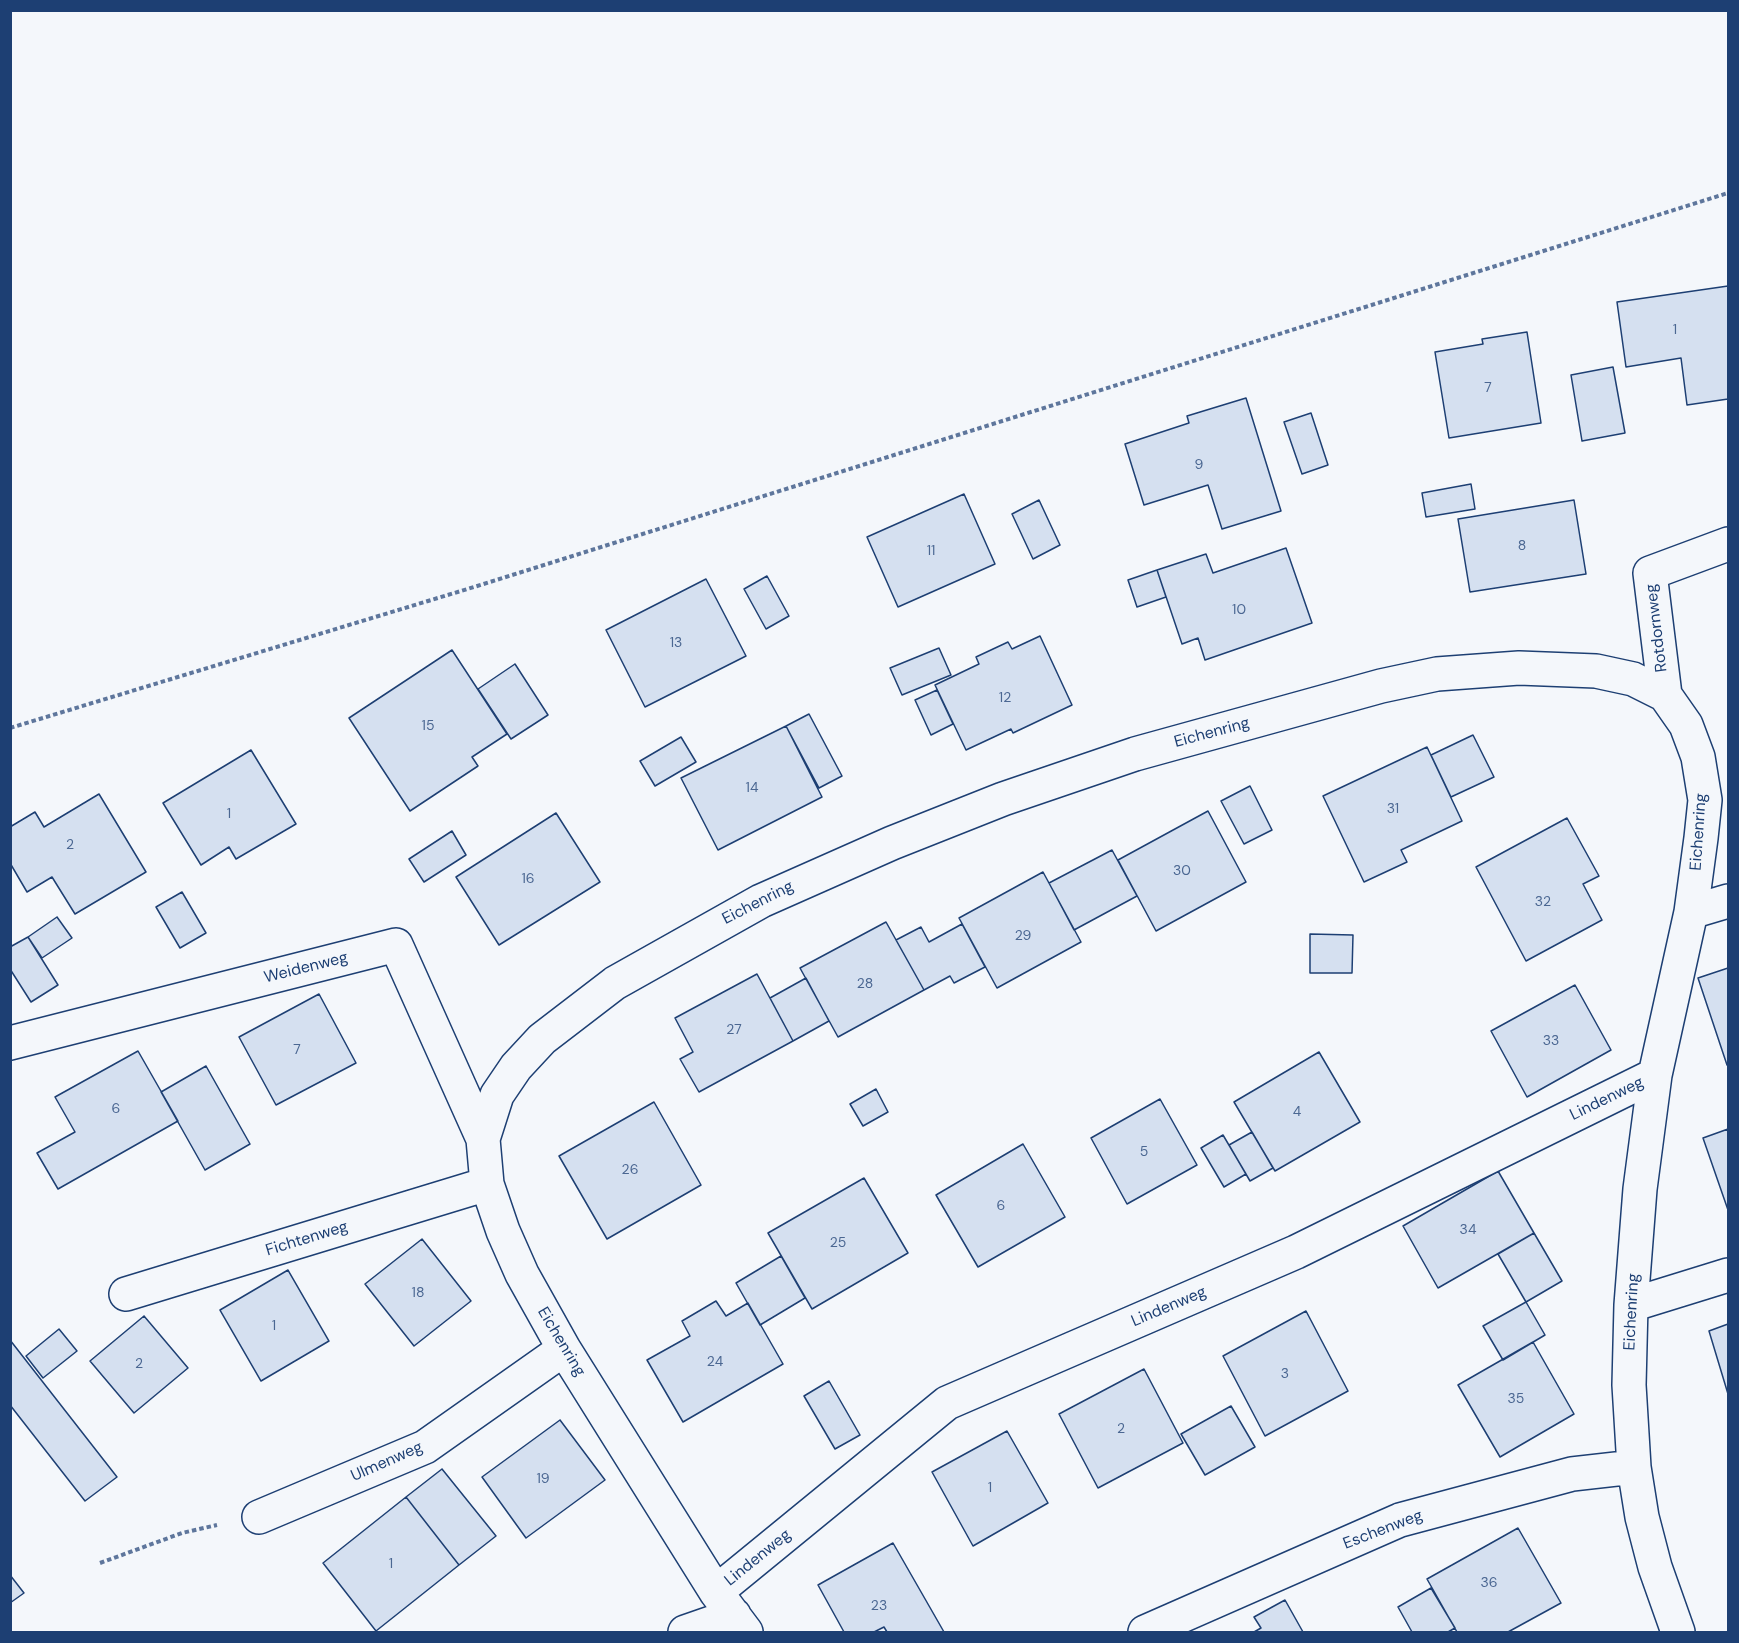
<!DOCTYPE html>
<style>
body{margin:0}
#map{position:relative;width:1739px;height:1643px;overflow:hidden;background:#f4f7fb;font-family:"DM Sans",sans-serif}
canvas{display:block}
.frame{position:absolute;inset:0;border:12px solid #1d3f73;pointer-events:none}
</style>
<div id="map">
<canvas width="1739" height="1643"></canvas>
<div class="frame"></div>
</div>
<script>
const c = document.querySelector('canvas').getContext('2d');
c.lineJoin = 'round';
function fill(path, color) {
  c.fillStyle = color;
  c.fill(path, 'evenodd');
}
function poly(rows) {
  const path = new Path2D();
  for (const r of rows) {
    path.moveTo(r[0], r[1]);
    for (let i = 2; i < r.length; i += 2) path.lineTo(r[i], r[i + 1]);
  }
  return path;
}
function strokePath(path, color, width, dash) {
  c.strokeStyle = color;
  c.lineWidth = width;
  c.lineCap = dash ? 'butt' : 'round';
  c.setLineDash(dash || []);
  c.stroke(path);
}
function drawText(font, color, halo, rows, align = 'center') {
  c.font = font + ' "DM Sans",sans-serif';
  c.lineWidth = 4.5;
  c.setLineDash([]);
  c.textBaseline = 'middle';
  c.strokeStyle = halo;
  c.fillStyle = color;
  for (const [text, x, y, turn = 0] of rows) {
    c.save();
    c.translate(x, y);
    c.rotate((+turn || 0) * Math.PI / 180);
    c.textAlign = isNaN(turn) ? turn : align;
    if (halo) c.strokeText(text, 0, 0);
    c.fillText(text, 0, 0);
    c.restore();
  }
}
const building = poly([
 [1728,286,1728,399,1687,405,1681,358,1626,367,1617,302,1728,286],
 [1527,332,1541,423,1449,438,1435,352,1483,344,1482,339,1527,332],
 [1613,367,1625,433,1582,441,1571,375,1613,367],
 [1246,398,1281,511,1222,529,1208,485,1144,505,1125,444,1189,423,1187,416,1246,398],
 [1311,413,1328,465,1302,474,1284,422,1311,413],
 [1471,484,1475,509,1426,517,1422,493,1471,484],
 [964,494,995,564,898,607,867,537,964,494],
 [1039,500,1060,545,1033,559,1012,514,1039,500],
 [1574,500,1586,574,1470,592,1458,519,1574,500],
 [1286,548,1312,623,1205,660,1198,638,1182,644,1157,570,1206,554,1213,573,1286,548],
 [1157,570,1166,597,1137,607,1128,580,1157,570],
 [767,576,789,616,766,629,744,589,767,576],
 [706,579,746,656,645,707,606,630,706,579],
 [1040,636,1072,705,1013,733,1011,729,966,750,935,685,979,664,976,657,1008,642,1012,649,1040,636],
 [939,648,951,675,902,695,890,668,939,648],
 [452,650,507,734,472,757,478,766,410,811,349,718,452,650],
 [515,664,548,715,511,739,478,689,515,664],
 [937,690,953,724,931,735,915,700,937,690],
 [809,714,842,776,819,788,786,726,809,714],
 [786,726,822,797,718,850,681,778,786,726],
 [1473,735,1494,777,1451,797,1431,755,1473,735],
 [681,737,696,762,655,786,640,761,681,737],
 [1427,747,1462,821,1401,850,1407,862,1364,882,1323,796,1427,747],
 [251,750,296,824,236,859,229,847,201,865,163,803,251,750],
 [1250,786,1272,830,1244,844,1221,801,1250,786],
 [99,794,146,872,75,914,52,877,27,892,10,863,10,827,35,812,44,827,99,794],
 [1208,811,1246,882,1156,931,1118,860,1208,811],
 [556,813,600,882,499,945,456,877,556,813],
 [1567,818,1599,876,1583,884,1602,920,1526,961,1476,867,1567,818],
 [452,831,466,855,424,882,409,859,452,831],
 [1112,850,1137,896,1074,930,1049,883,1112,850],
 [1043,872,1081,942,997,988,959,918,1043,872],
 [182,892,206,933,180,948,156,907,182,892],
 [57,917,72,938,42,958,28,937,57,917],
 [886,922,924,990,838,1037,800,968,886,922],
 [962,924,985,967,954,983,950,976,924,990,896,940,921,927,929,942,962,924],
 [1310,934,1353,935,1352,973,1310,973,1310,934],
 [28,937,58,985,31,1002,10,969,10,947,28,937],
 [1728,968,1728,1065,1727,1065,1698,978,1728,968],
 [757,974,793,1041,699,1092,680,1059,693,1052,675,1018,757,974],
 [806,978,829,1021,793,1041,770,998,806,978],
 [1575,985,1611,1050,1527,1097,1491,1031,1575,985],
 [319,994,356,1063,276,1105,239,1037,319,994],
 [138,1051,178,1121,58,1189,37,1153,75,1132,55,1097,138,1051],
 [1319,1052,1360,1122,1275,1171,1234,1102,1319,1052],
 [206,1066,250,1144,205,1170,161,1092,206,1066],
 [876,1089,888,1112,863,1126,850,1104,876,1089],
 [1160,1099,1197,1165,1127,1204,1091,1138,1160,1099],
 [654,1102,701,1185,607,1239,559,1156,654,1102],
 [1728,1129,1728,1210,1703,1138,1728,1129],
 [1252,1132,1273,1168,1250,1181,1229,1145,1252,1132],
 [1223,1135,1246,1174,1224,1187,1201,1148,1223,1135],
 [1023,1144,1065,1217,978,1267,936,1195,1023,1144],
 [1498,1171,1534,1233,1438,1288,1403,1226,1498,1171],
 [864,1178,908,1253,812,1309,768,1233,864,1178],
 [1534,1233,1562,1281,1526,1302,1498,1254,1534,1233],
 [422,1239,471,1301,414,1346,365,1284,422,1239],
 [781,1256,805,1298,760,1325,736,1283,781,1256],
 [288,1270,329,1341,261,1381,220,1310,288,1270],
 [716,1301,726,1316,748,1303,783,1364,683,1422,647,1360,690,1336,682,1321,716,1301],
 [1526,1302,1545,1335,1503,1360,1483,1326,1526,1302],
 [1306,1311,1348,1391,1265,1436,1223,1356,1306,1311],
 [144,1316,188,1368,134,1413,90,1361,144,1316],
 [1728,1324,1728,1394,1709,1331,1728,1324],
 [59,1329,77,1351,43,1378,26,1356,59,1329],
 [10,1340,117,1477,85,1501,10,1405,10,1340],
 [1533,1342,1574,1414,1500,1457,1458,1385,1533,1342],
 [1144,1369,1183,1443,1098,1488,1059,1414,1144,1369],
 [829,1381,860,1435,835,1449,804,1396,829,1381],
 [1231,1406,1255,1447,1205,1475,1181,1434,1231,1406],
 [560,1420,605,1480,526,1538,482,1477,560,1420],
 [1007,1431,1048,1503,973,1546,932,1472,1007,1431],
 [442,1469,496,1536,459,1565,406,1497,442,1469],
 [406,1497,459,1565,376,1631,323,1563,406,1497],
 [1518,1528,1561,1603,1508,1632,1457,1632,1427,1579,1518,1528],
 [893,1543,944,1632,887,1632,884,1627,874,1632,844,1632,818,1585,893,1543],
 [10,1575,24,1593,10,1603,10,1575],
 [1431,1588,1455,1628,1448,1632,1412,1632,1398,1607,1431,1588],
 [1285,1600,1303,1632,1254,1632,1261,1628,1254,1617,1285,1600]
]);
fill(building, '#d5e0f0');
strokePath(building, '#1d3f73', 1.5);
const minor = poly([
 [1665,695,1650,573,1728,544],
 [1691,912,1728,901],
 [10,1043,396,945,483,1139],
 [126,1294,487,1184],
 [1631,1305,1728,1275],
 [259,1517,425,1447,564,1349],
 [716,1592,947,1403,1296,1252,1655,1075],
 [685,1632,734,1615],
 [746,1632,716,1592,564,1349,522,1274,503,1231,487,1184,483,1139,497,1095,516,1067,542,1039,615,983,761,901,892,843,1003,799,1135,754,1381,686,1437,674,1519,668,1596,671,1633,679,1665,695,1686,725,1698,757,1705,800,1701,838,1691,912,1655,1075,1640,1189,1631,1305,1629,1385,1634,1467,1642,1517,1655,1567,1678,1632],
 [1145,1632,1400,1520,1572,1474,1634,1467]
]);
strokePath(minor, '#1d3f73', 36);
strokePath(poly([
 [10,728,474,587,1728,193],
 [100,1563,182,1533,217,1525]
]), '#5e769c', 4, [4.5, 3]);
strokePath(minor, '#f4f7fb', 33);
drawText('14px', '#4b6792', null, [
 ["1",1675,330],
 ["7",1488,388],
 ["9",1199,465],
 ["8",1522,546],
 ["11",931,551],
 ["10",1239,610],
 ["13",676,643],
 ["12",1005,698],
 ["15",428,726],
 ["14",752,788],
 ["31",1393,809],
 ["1",229,814],
 ["2",70,845],
 ["30",1182,871],
 ["16",528,879],
 ["32",1543,902],
 ["29",1023,936],
 ["28",865,984],
 ["27",734,1030],
 ["33",1551,1041],
 ["7",297,1050],
 ["6",116,1109],
 ["4",1297,1112],
 ["5",1144,1152],
 ["26",630,1170],
 ["6",1001,1206],
 ["34",1468,1230],
 ["25",838,1243],
 ["18",418,1293],
 ["1",274,1326],
 ["24",715,1362],
 ["2",139,1364],
 ["3",1285,1374],
 ["35",1516,1399],
 ["2",1121,1429],
 ["19",543,1479],
 ["1",990,1488],
 ["1",391,1564],
 ["36",1489,1583],
 ["23",879,1606]
]);
drawText('16px', '#1d3f73', '#f4f7fb', [
 ["Rotdornweg",1657,628,-97],
 ["Eichenring",1212,733,-15],
 ["Eichenring",1699,832,-86],
 ["Eichenring",758,903,-27],
 ["Weidenweg",306,968,-14],
 ["Lindenweg",1607,1099,-26],
 ["Fichtenweg",307,1239,-17],
 ["Lindenweg",1169,1307,-23],
 ["Eichenring",1632,1312,-87],
 ["Eichenring",561,1342,59],
 ["Ulmenweg",387,1462,-24],
 ["Eschenweg",1383,1530,-21],
 ["Lindenweg",758,1558,-39]
]);
</script>
